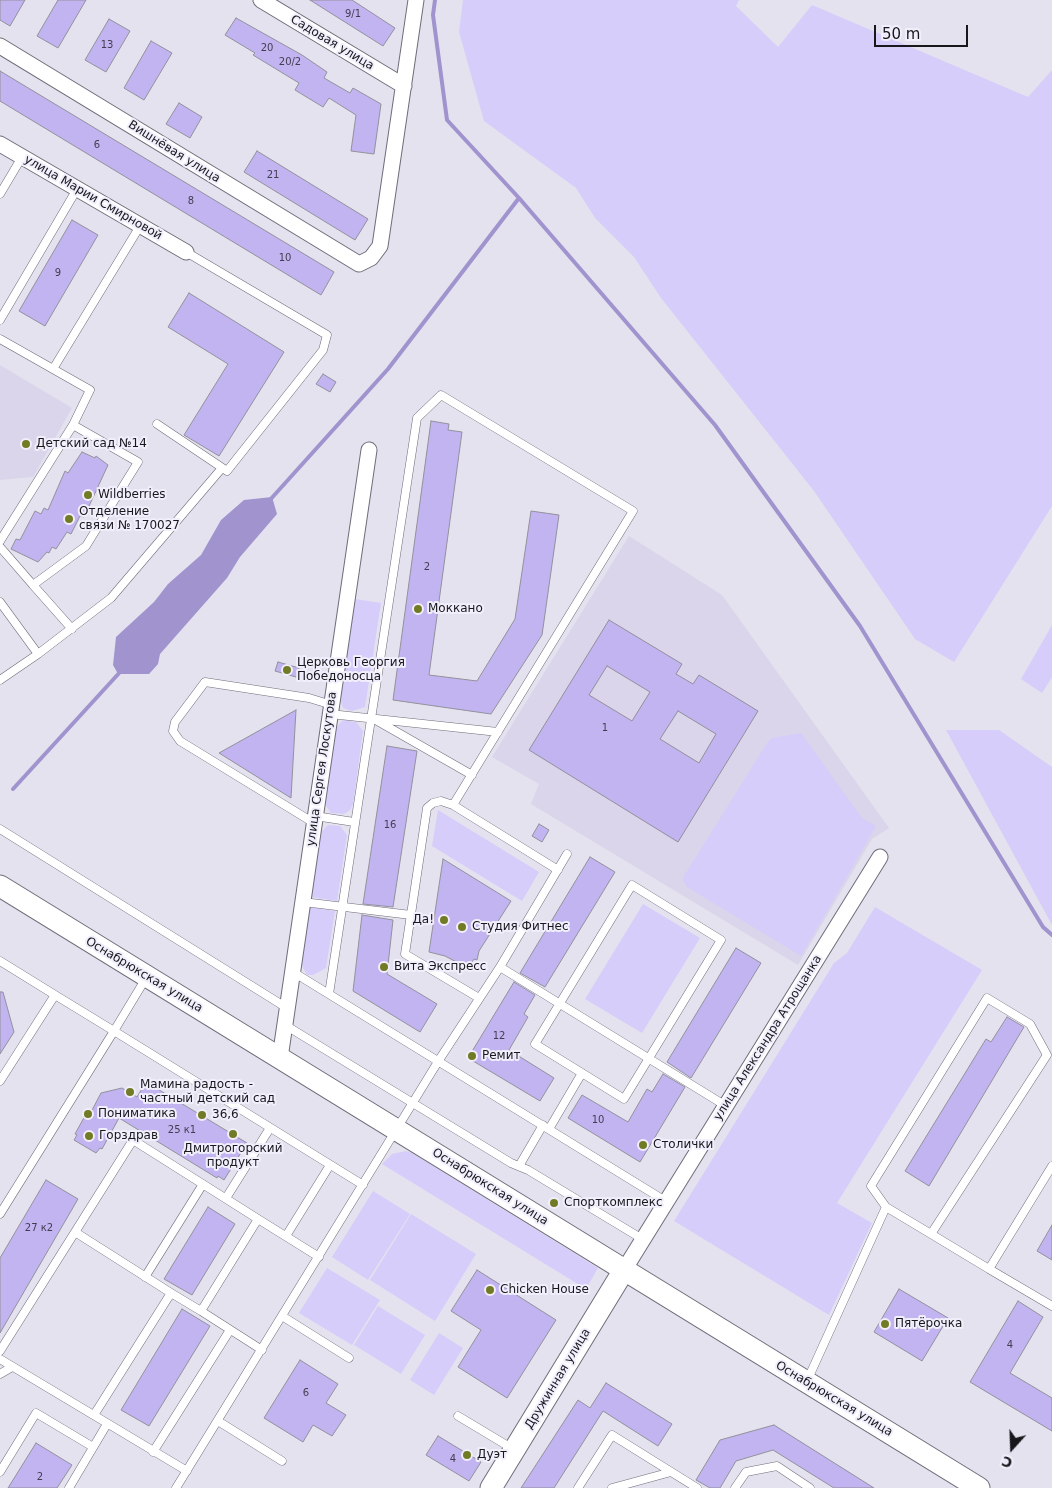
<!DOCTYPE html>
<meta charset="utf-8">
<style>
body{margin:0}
#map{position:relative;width:1052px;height:1488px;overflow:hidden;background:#e4e2ef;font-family:"DejaVu Sans",sans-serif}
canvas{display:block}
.north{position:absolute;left:987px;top:1423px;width:50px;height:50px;-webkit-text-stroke:4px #f2effc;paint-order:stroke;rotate:200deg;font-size:14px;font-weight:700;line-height:20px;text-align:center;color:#18171c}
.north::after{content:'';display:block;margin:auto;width:18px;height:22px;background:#18171c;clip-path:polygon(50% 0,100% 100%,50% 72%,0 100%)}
.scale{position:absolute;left:874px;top:25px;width:94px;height:22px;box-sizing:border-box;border:2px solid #18171c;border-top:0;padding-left:6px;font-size:15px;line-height:18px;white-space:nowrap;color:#18171c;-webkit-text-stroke:4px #f2effc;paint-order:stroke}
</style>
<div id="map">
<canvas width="1052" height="1488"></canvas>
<div class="north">С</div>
<div class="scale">50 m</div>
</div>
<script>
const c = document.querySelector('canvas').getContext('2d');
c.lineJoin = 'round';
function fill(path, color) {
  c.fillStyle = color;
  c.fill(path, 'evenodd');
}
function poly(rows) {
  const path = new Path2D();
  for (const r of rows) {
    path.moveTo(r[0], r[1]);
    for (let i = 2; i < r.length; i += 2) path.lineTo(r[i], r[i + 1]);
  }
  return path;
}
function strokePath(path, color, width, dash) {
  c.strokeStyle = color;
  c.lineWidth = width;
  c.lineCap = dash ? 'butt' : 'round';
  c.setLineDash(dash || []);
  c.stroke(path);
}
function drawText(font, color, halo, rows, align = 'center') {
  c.font = font + ' "DejaVu Sans",sans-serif';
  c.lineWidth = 4;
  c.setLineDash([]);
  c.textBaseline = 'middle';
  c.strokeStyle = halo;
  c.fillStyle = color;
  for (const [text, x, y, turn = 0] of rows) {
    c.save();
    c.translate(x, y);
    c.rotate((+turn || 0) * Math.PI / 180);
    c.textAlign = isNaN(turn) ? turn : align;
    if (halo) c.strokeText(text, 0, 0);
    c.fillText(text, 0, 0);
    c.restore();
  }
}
fill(poly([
 [0,365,72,408,33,477,0,480],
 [629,536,722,595,889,828,872,839,798,965,531,804,539,784,492,757]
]), '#dad5ea');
fill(poly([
 [463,0,739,0,736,6,778,47,812,5,1028,97,1052,70,1052,506,954,662,915,639,814,491,661,298,634,257,595,218,576,188,484,121,459,32],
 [355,599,381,603,365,707,352,711,343,708,340,699],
 [1052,625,1052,677,1042,693,1021,679],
 [343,720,356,722,363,731,353,804,350,810,344,814,331,813,325,804,335,729],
 [946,730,999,730,1052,767,1052,925],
 [801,733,862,818,876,826,801,956,687,887,683,881,684,876,767,743,772,738],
 [438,810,539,872,522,901,432,846],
 [328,825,340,826,347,835,337,901,310,897,320,833],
 [643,904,700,938,642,1033,585,999],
 [309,907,335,911,326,968,313,975,307,975,301,964],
 [875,907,982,970,837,1203,872,1223,829,1315,674,1221,834,963,847,953],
 [406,1151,412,1153,598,1268,586,1289,382,1164,392,1154],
 [373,1191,410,1214,368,1280,332,1257],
 [411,1214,476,1254,435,1321,370,1280],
 [327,1268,380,1300,352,1345,299,1313],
 [378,1306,425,1335,401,1374,354,1345],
 [439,1333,463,1348,434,1395,410,1380]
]), '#d7cdfa');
fill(poly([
 [272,497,277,514,240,557,227,578,160,654,158,664,149,674,118,674,113,665,116,637,154,602,168,584,201,555,221,520,244,500]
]), '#a193cd');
strokePath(poly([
 [435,0,433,15,447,120,519,198,715,425,860,626,1043,927,1052,935],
 [269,501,388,369,519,198],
 [13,789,121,671]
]), '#a193cd', 4);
const building = poly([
 [0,0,25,0,10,26,0,20,0,0],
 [58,0,86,0,58,48,37,36,58,0],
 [310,0,352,0,395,28,383,46,310,0],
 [236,18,302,55,327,72,324,78,350,93,353,88,381,104,374,154,351,151,356,115,329,98,323,107,295,90,299,83,253,55,255,53,225,35,236,18],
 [109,19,130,31,106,72,85,60,109,19],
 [151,41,172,53,144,100,124,88,151,41],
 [0,71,334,272,321,295,0,101,0,71],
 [179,103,202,117,190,138,166,124,179,103],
 [257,151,368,219,355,240,244,172,257,151],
 [72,220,98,235,45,326,19,311,72,220],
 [189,293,284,352,219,456,184,435,228,364,168,327,189,293],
 [323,374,336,382,330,392,316,384,323,374],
 [431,421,449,424,448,430,462,432,429,675,477,681,515,619,531,511,559,515,542,635,491,714,393,700,431,421],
 [82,452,95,458,96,456,108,465,84,517,80,516,71,534,67,532,56,549,52,547,49,553,47,552,38,562,11,549,16,539,20,540,35,511,41,514,44,508,48,510,65,471,68,473,82,452],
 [609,620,682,664,676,674,693,684,699,675,758,711,678,842,529,750,609,620],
 [607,666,650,692,632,721,589,695,607,666],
 [678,711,716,734,699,763,660,739,678,711],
 [278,662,299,668,296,677,275,671,278,662],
 [296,710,292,780,291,798,219,753,296,710],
 [387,746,417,751,393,907,363,904,387,746],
 [539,824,549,830,542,842,532,836,539,824],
 [590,857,615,872,545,987,520,973,590,857],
 [443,859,511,901,479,951,477,960,474,959,468,968,445,956,429,952,443,859],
 [362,915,393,920,387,974,437,1004,420,1032,353,991,362,915],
 [736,948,761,963,691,1078,667,1062,736,948],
 [514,982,535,995,524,1014,528,1017,509,1050,554,1078,540,1101,468,1058,514,982],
 [0,992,3,992,14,1032,0,1054,0,992],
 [1007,1017,1024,1027,929,1186,905,1171,986,1039,991,1042,1007,1017],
 [663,1074,685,1087,640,1162,568,1118,582,1095,628,1122,647,1089,652,1092,663,1074],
 [146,1082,247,1143,224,1180,218,1176,217,1178,119,1118,102,1149,100,1148,96,1153,74,1140,77,1135,75,1134,87,1112,90,1114,101,1093,122,1088,137,1097,146,1082],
 [46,1180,78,1199,0,1333,0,1258,46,1180],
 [208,1207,235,1224,192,1295,164,1279,208,1207],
 [1052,1225,1052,1260,1037,1251,1052,1225],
 [477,1270,556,1320,507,1398,458,1367,481,1330,451,1311,477,1270],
 [899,1289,948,1318,922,1361,874,1332,899,1289],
 [1018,1301,1043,1317,1010,1373,1052,1398,1052,1431,970,1382,1018,1301],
 [182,1309,210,1326,149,1426,121,1410,182,1309],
 [300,1360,338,1384,326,1403,346,1415,332,1436,313,1425,303,1442,264,1418,300,1360],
 [606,1383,672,1424,658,1446,603,1411,554,1488,521,1488,578,1400,590,1408,606,1383],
 [774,1425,874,1488,834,1488,773,1450,736,1461,720,1488,710,1488,696,1480,720,1440,774,1425],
 [438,1436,481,1462,469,1481,426,1455,438,1436],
 [36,1443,72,1465,57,1488,8,1488,36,1443]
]);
fill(building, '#c2b4f0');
strokePath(building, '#93909c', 1);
const lane = poly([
 [0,194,22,157],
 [0,320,77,189],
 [0,339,90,390,73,425],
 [53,369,140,226],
 [157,424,227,471,323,350,327,335,186,252],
 [0,541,73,425,138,462,86,546,33,585,0,547],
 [33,585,72,629],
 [0,602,38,654,0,680],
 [38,654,111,598,222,468],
 [330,714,498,732],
 [374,719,472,775],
 [315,816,354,822],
 [314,823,180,741,173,731,175,722,205,682,309,698,332,705],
 [0,829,287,1008],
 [632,885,721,940,624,1099,535,1044,632,885],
 [303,902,411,915],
 [0,961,55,995,0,1081],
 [500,967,726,1106],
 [293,972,667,1202],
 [329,994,417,418,441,395,633,511,453,805],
 [55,995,114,1031,146,978],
 [479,998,405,954,427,808,433,803,441,801,453,805,558,870],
 [987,998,1030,1024,1047,1055,931,1234,886,1207,871,1186,987,998],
 [285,1025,511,1163,528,1170,644,1240],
 [549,1129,582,1073],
 [519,1166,543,1125],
 [1052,1166,989,1269,1052,1306],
 [226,1198,270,1128],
 [0,1214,114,1031,363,1185],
 [75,1232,171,1293],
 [931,1234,989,1269],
 [286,1236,330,1165],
 [145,1277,203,1184],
 [282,1316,349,1358],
 [262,1350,201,1311,258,1219,319,1257],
 [0,1351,133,1140,258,1219],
 [0,1359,187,1471],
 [0,1374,12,1367],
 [807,1381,886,1207],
 [94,1415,171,1293,201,1311],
 [458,1416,513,1449],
 [218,1421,282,1461],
 [153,1452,230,1330],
 [0,1472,36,1413,93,1447],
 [69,1488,107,1424],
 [176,1488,439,1060,500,967,567,854],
 [578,1488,612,1435,697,1488],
 [612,1488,671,1472],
 [735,1488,746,1472,777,1466,810,1488]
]);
const street = poly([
 [261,0,404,86],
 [0,46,359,264,371,258,380,246,416,0],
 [0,144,186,252],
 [280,1058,369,450],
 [624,1270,880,857]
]);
const secondary = poly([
 [0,886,979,1488],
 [491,1488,624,1270]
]);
strokePath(lane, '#706d79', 9);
strokePath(street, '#706d79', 17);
strokePath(secondary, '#706d79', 23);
strokePath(lane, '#fff', 8);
strokePath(street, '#fff', 15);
strokePath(secondary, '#fff', 21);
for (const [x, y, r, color] of [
 [26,444,5,"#717a25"],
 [88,495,5,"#717a25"],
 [69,519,5,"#717a25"],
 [418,609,5,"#717a25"],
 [287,670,5,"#717a25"],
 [444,920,5,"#717a25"],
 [462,927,5,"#717a25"],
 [384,967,5,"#717a25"],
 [472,1056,5,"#717a25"],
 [130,1092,5,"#717a25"],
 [88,1114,5,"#717a25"],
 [202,1115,5,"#717a25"],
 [233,1134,5,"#717a25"],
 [89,1136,5,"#717a25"],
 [643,1145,5,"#717a25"],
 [554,1203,5,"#717a25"],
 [490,1290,5,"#717a25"],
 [885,1324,5,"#717a25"],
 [467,1455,5,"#717a25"]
]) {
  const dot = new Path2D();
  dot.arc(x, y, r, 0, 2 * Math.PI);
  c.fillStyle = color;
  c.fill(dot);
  strokePath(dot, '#f2effc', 2);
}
drawText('10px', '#423e51', null, [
 ["9/1",353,14],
 ["13",107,45],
 ["20",267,48],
 ["20/2",290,62],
 ["6",97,145],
 ["21",273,175],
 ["8",191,201],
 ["10",285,258],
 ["9",58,273],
 ["2",427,567],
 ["1",605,728],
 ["16",390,825],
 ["12",499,1036],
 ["10",598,1120],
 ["25 к1",182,1130],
 ["27 к2",39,1228],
 ["4",1010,1345],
 ["6",306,1393],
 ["4",453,1459],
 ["2",40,1477]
]);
drawText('12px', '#18171c', '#f2effc', [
 ["Садовая улица",332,43,31],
 ["Вишнёвая улица",174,152,32],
 ["улица Марии Смирновой",93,198,30],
 ["улица Сергея Лоскутова",322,769,-82],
 ["Оснабрюкская улица",144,975,31],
 ["улица Александра Атрощанка",768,1038,-58],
 ["Оснабрюкская улица",490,1187,32],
 ["Дружинная улица",558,1379,-59],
 ["Оснабрюкская улица",834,1399,31]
]);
drawText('12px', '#18171c', '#f2effc', [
 ["Детский сад №14",36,444],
 ["Wildberries",98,495],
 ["Отделение",79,512],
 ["связи № 170027",79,526],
 ["Моккано",428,609],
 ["Церковь Георгия",297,663],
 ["Победоносца",297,677],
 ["Да!",434,920,"right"],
 ["Студия Фитнес",472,927],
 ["Вита Экспресс",394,967],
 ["Ремит",482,1056],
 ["Мамина радость -",140,1085],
 ["частный детский сад",140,1099],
 ["Пониматика",98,1114],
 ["36,6",212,1115],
 ["Горздрав",99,1136],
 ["Столички",653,1145],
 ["Дмитрогорский",233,1149,"center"],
 ["продукт",233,1163,"center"],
 ["Спорткомплекс",564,1203],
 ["Chicken House",500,1290],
 ["Пятёрочка",895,1324],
 ["Дуэт",477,1455]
], 'left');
</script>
